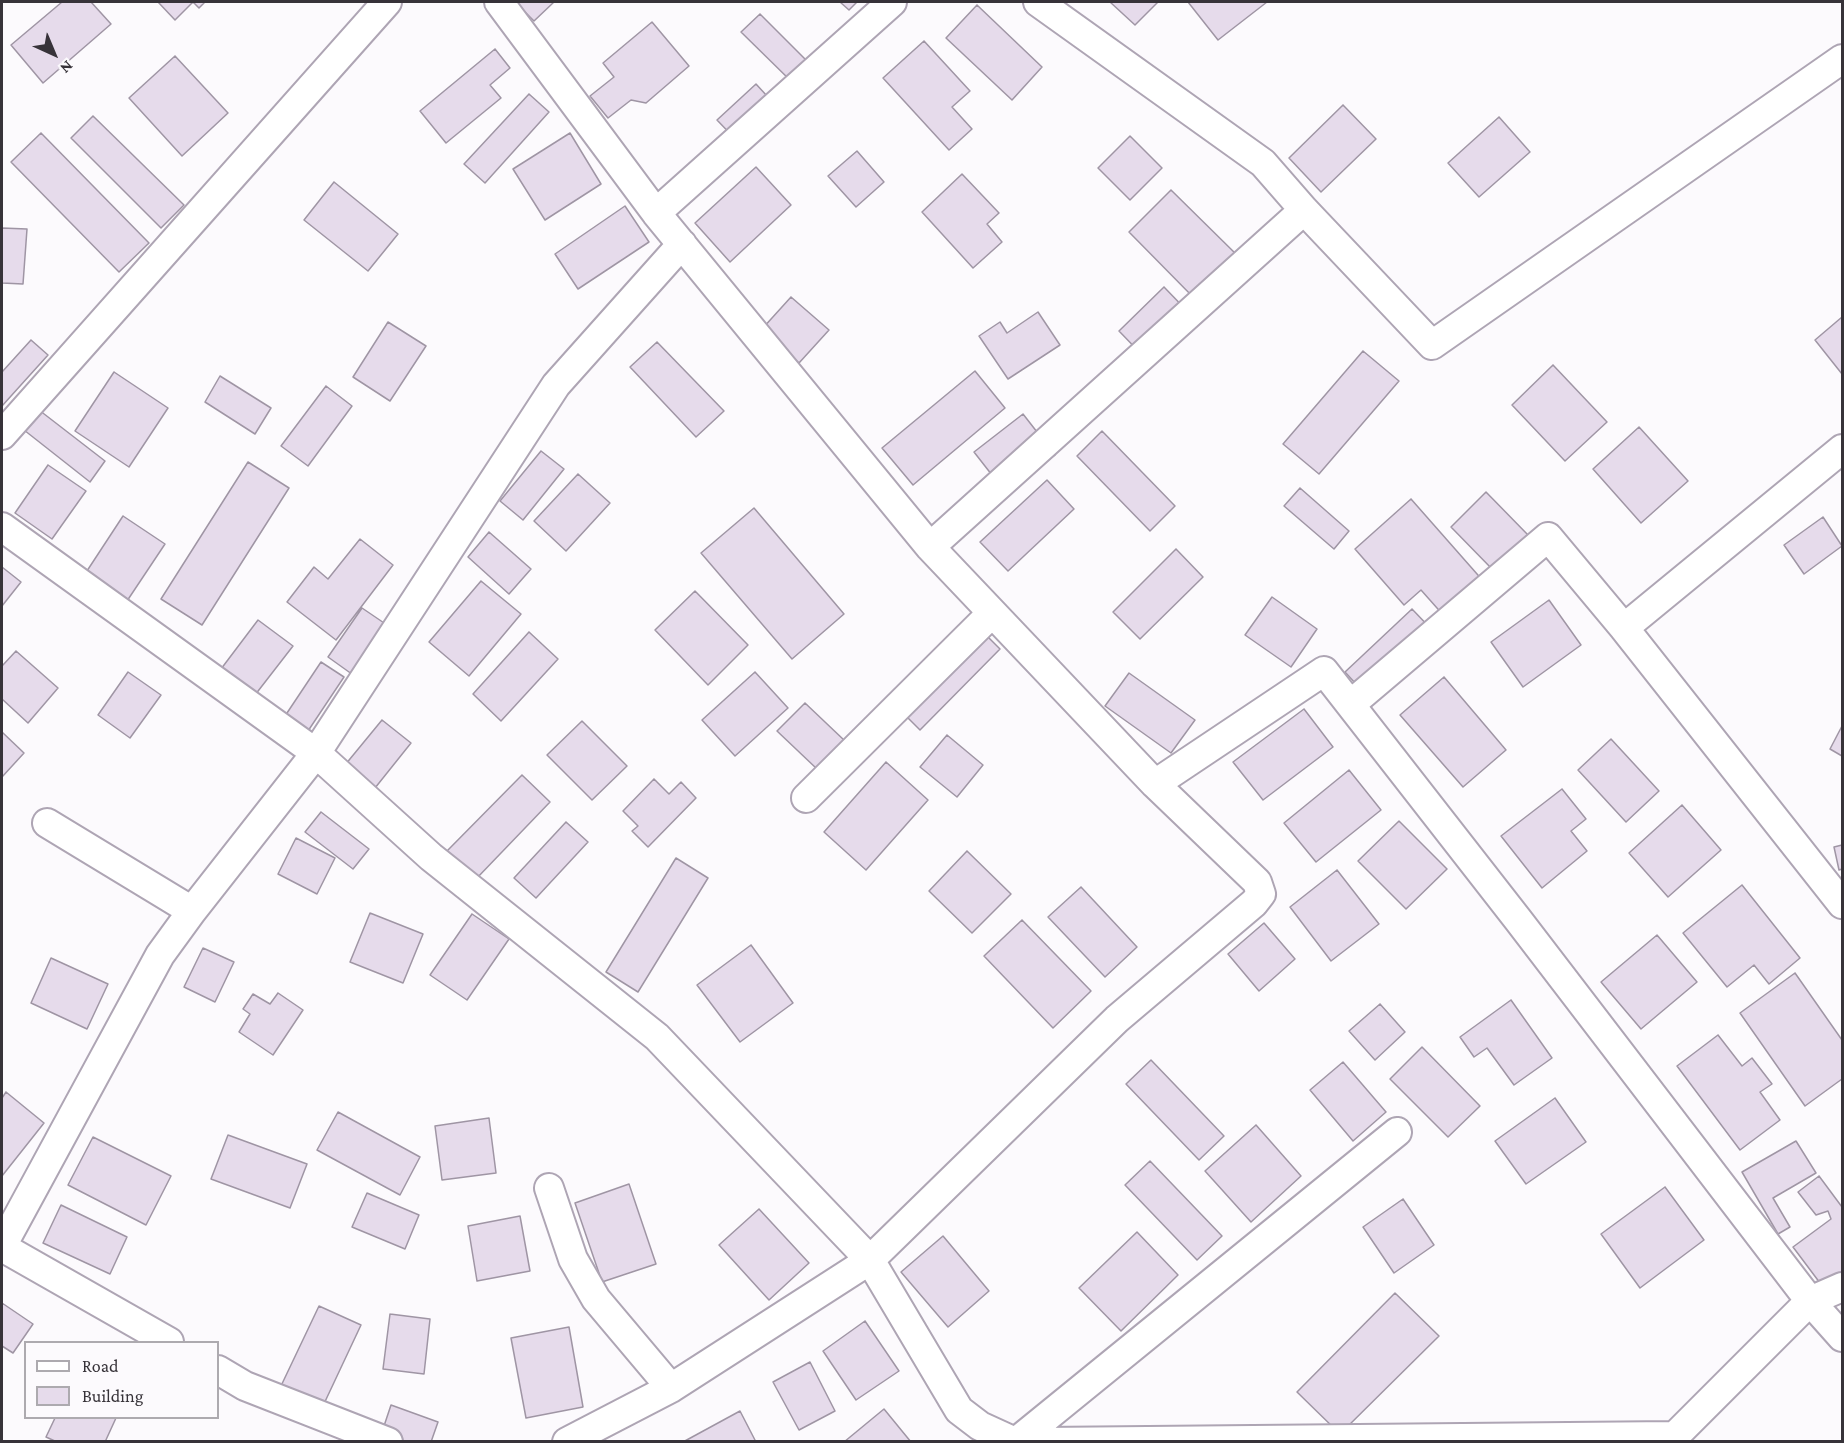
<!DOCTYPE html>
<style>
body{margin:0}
#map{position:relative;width:1844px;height:1443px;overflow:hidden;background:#fcfafd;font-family:"Crimson Pro",serif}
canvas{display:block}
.frame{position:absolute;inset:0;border:3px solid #373339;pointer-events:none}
.legend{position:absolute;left:24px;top:1341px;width:195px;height:78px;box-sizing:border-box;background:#fcfafd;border:2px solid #adaaaf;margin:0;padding:8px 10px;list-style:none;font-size:18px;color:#373339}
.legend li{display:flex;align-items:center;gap:12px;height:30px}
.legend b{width:30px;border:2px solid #adaaaf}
.north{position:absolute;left:24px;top:24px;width:60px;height:60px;-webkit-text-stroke:4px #fcfafd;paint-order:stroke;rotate:136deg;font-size:16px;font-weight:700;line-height:24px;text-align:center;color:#373339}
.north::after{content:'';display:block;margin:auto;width:21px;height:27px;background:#373339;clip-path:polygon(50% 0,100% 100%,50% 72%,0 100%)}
</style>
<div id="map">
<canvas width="1844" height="1443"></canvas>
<div class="frame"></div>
<ul class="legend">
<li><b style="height:8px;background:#fff"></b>Road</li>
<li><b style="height:16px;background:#e6dbeb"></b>Building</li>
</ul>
<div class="north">N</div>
</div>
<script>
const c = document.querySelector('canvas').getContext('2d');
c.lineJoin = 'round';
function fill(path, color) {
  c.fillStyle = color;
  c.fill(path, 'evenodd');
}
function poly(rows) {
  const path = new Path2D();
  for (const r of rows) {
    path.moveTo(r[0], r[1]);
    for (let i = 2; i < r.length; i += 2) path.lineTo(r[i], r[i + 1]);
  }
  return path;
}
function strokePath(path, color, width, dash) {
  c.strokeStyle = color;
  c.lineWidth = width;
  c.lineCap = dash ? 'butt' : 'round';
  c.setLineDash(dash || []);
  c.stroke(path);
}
const building = poly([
 [62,2,91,2,111,24,43,83,11,45,62,2],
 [158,2,203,2,204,3,199,8,193,2,175,20,158,2],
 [515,2,554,2,534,21,515,2],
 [840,2,857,2,849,10,840,2],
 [1110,2,1158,2,1135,25,1110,2],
 [1188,2,1267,2,1218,40,1188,2],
 [977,5,1042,67,1012,100,946,38,977,5],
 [760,14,813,67,795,85,741,32,760,14],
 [652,22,689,66,646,103,631,100,608,118,590,96,614,77,603,63,652,22],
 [924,41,970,91,952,107,972,129,949,150,883,78,924,41],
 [495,49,510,68,490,85,501,98,446,143,420,111,495,49],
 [175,56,228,113,182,156,129,98,175,56],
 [756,84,779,109,741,145,717,120,756,84],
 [529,94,549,112,485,183,464,164,529,94],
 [1343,105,1376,139,1321,192,1289,158,1343,105],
 [93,116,184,205,161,228,71,138,93,116],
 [1499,117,1530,152,1479,197,1448,163,1499,117],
 [41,133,149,243,119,272,11,162,41,133],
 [570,133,601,184,545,220,513,169,570,133],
 [1130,136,1162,168,1130,200,1098,168,1130,136],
 [857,151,884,182,856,207,828,176,857,151],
 [756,167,791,205,730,262,695,223,756,167],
 [962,174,999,213,987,224,1002,242,973,268,922,212,962,174],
 [334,182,398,234,368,271,304,220,334,182],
 [1171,190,1239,257,1196,300,1129,232,1171,190],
 [625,206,649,242,578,289,555,254,625,206],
 [2,228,27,229,23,284,2,283,2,228],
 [1164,287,1192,316,1146,359,1119,331,1164,287],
 [791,297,829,330,799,363,762,329,791,297],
 [1038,312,1060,345,1008,379,979,336,1000,322,1007,333,1038,312],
 [1842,317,1842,374,1815,340,1842,317],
 [388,322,426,346,390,401,353,377,388,322],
 [31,340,48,355,2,406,2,372,31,340],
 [657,342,724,411,696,437,630,367,657,342],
 [1363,351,1399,381,1319,474,1283,444,1363,351],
 [1553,365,1607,422,1565,461,1512,405,1553,365],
 [975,371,1005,408,913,485,882,448,975,371],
 [114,372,168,408,129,467,75,431,114,372],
 [220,376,271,408,255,434,205,402,220,376],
 [326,386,352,406,308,466,281,446,326,386],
 [39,410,105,461,90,482,24,430,39,410],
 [1023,414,1055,455,1006,493,974,452,1023,414],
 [1639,427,1688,481,1641,523,1593,469,1639,427],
 [1102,431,1175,506,1150,531,1077,456,1102,431],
 [541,451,564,469,523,520,500,501,541,451],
 [248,462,289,488,202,625,161,599,248,462],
 [48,465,86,491,52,539,15,513,48,465],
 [578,474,610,503,566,551,534,521,578,474],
 [1047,480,1074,509,1008,571,980,542,1047,480],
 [1300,488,1349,531,1334,549,1284,506,1300,488],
 [1486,492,1529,536,1493,570,1451,527,1486,492],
 [1411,499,1492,591,1453,626,1421,590,1404,605,1355,549,1411,499],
 [754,508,844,614,792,659,701,553,754,508],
 [123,516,165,544,125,604,83,577,123,516],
 [1823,517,1842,546,1804,574,1784,545,1823,517],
 [489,532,531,569,509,594,468,557,489,532],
 [360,539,393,565,336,640,287,602,314,567,328,579,360,539],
 [1176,549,1203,577,1140,639,1113,612,1176,549],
 [2,567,21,582,2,606,2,567],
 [481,581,521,614,469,676,429,642,481,581],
 [695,591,748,645,708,685,655,630,695,591],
 [1272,597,1317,629,1291,667,1245,635,1272,597],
 [1549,600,1581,645,1523,687,1491,642,1549,600],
 [362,608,390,627,356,677,328,657,362,608],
 [1412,609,1435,633,1368,697,1345,672,1412,609],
 [258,620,293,646,255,695,221,669,258,620],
 [979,628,1000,649,920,730,899,709,979,628],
 [529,632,558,659,501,721,473,694,529,632],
 [16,651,58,688,28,723,2,699,2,666,16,651],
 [321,662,344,677,306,734,283,719,321,662],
 [128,672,161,695,130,738,98,715,128,672],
 [755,672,788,708,735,756,702,720,755,672],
 [1129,673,1195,720,1171,753,1105,706,1129,673],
 [1444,677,1506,750,1463,787,1400,715,1444,677],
 [805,703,845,741,817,769,777,731,805,703],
 [1304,709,1333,747,1263,800,1233,762,1304,709],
 [382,720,411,743,375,788,345,765,382,720],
 [582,721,627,766,592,800,547,755,582,721],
 [1842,726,1842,756,1830,749,1842,726],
 [2,732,24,753,2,777,2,732],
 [947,735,983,765,957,797,920,767,947,735],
 [1611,739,1659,791,1626,822,1578,770,1611,739],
 [886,762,928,800,866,870,824,832,886,762],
 [1349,770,1381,810,1316,862,1284,823,1349,770],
 [522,775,550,802,476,879,447,851,522,775],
 [654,779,669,794,681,782,696,798,648,847,632,831,638,826,623,811,654,779],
 [1562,789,1586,819,1571,831,1587,851,1542,888,1501,836,1562,789],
 [1682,805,1721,850,1668,897,1629,853,1682,805],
 [321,812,369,849,353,869,305,832,321,812],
 [1399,821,1447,869,1406,909,1358,861,1399,821],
 [566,822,588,842,536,898,514,878,566,822],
 [296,838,335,858,317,894,278,874,296,838],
 [1842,845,1842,869,1839,870,1834,847,1842,845],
 [967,851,1011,894,972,933,929,891,967,851],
 [676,858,708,878,638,992,606,972,676,858],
 [1337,870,1379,924,1331,961,1290,907,1337,870],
 [1742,885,1800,958,1769,984,1754,965,1727,987,1683,933,1742,885],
 [1081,887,1137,947,1105,977,1048,917,1081,887],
 [370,913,423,934,403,983,350,962,370,913],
 [472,914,509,939,467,1000,430,975,472,914],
 [1022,920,1091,991,1053,1028,984,956,1022,920],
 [1264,923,1295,959,1259,991,1228,954,1264,923],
 [1657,935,1697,982,1641,1029,1601,982,1657,935],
 [751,945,793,1003,740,1042,697,985,751,945],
 [203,948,234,962,215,1002,184,987,203,948],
 [51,958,108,984,87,1029,31,1003,51,958],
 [1795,973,1842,1040,1842,1079,1805,1106,1740,1013,1795,973],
 [278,993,303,1010,273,1055,239,1032,250,1014,243,1009,253,994,270,1004,278,993],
 [1511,1000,1552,1058,1514,1085,1487,1048,1474,1057,1460,1037,1511,1000],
 [1380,1004,1405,1032,1375,1060,1349,1031,1380,1004],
 [1718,1035,1742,1066,1752,1058,1772,1084,1760,1092,1780,1120,1740,1150,1677,1066,1718,1035],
 [1422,1047,1480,1106,1448,1137,1390,1079,1422,1047],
 [1151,1060,1224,1136,1199,1160,1126,1084,1151,1060],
 [1343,1062,1386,1112,1353,1141,1310,1090,1343,1062],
 [6,1092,44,1123,2,1176,2,1098,6,1092],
 [1555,1098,1586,1142,1526,1184,1495,1141,1555,1098],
 [338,1112,420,1157,400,1195,317,1150,338,1112],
 [489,1118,496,1173,442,1180,435,1126,489,1118],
 [1256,1125,1301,1176,1251,1222,1205,1171,1256,1125],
 [228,1135,307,1164,290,1208,211,1179,228,1135],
 [93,1137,171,1176,146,1225,68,1185,93,1137],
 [1796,1141,1816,1173,1773,1198,1790,1227,1778,1234,1742,1172,1796,1141],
 [1150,1161,1222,1236,1197,1260,1125,1185,1150,1161],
 [1819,1176,1842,1207,1842,1272,1823,1287,1793,1247,1831,1219,1828,1211,1816,1215,1798,1192,1819,1176],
 [629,1184,656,1264,602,1282,575,1203,629,1184],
 [1665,1187,1704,1240,1640,1288,1601,1234,1665,1187],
 [367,1193,419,1215,405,1249,352,1227,367,1193],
 [1403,1199,1434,1245,1394,1273,1363,1227,1403,1199],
 [61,1205,127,1237,110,1274,43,1243,61,1205],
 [759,1209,809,1263,769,1300,719,1245,759,1209],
 [520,1216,530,1271,477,1281,468,1226,520,1216],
 [1137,1232,1178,1275,1121,1331,1079,1288,1137,1232],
 [943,1236,989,1291,948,1327,901,1272,943,1236],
 [1395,1293,1439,1336,1340,1434,1297,1392,1395,1293],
 [2,1303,33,1324,13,1353,2,1346,2,1303],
 [319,1306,361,1325,322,1408,280,1388,319,1306],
 [390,1314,430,1319,424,1374,383,1369,390,1314],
 [865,1321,899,1371,856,1400,823,1351,865,1321],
 [569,1327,583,1407,526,1418,511,1338,569,1327],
 [810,1362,835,1411,799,1430,773,1382,810,1362],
 [391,1405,438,1422,431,1442,400,1442,381,1435,391,1405],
 [884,1409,911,1442,844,1442,884,1409],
 [740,1411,756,1442,683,1442,740,1411],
 [55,1418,116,1418,105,1442,57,1442,46,1437,55,1418]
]);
fill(building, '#e6dbeb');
strokePath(building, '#9f95a4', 1.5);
const minor = poly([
 [499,2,656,213,930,547,1155,784,1257,882,1261,894,1254,903,1117,1019,870,1260,671,1388,567,1442],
 [1038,2,1263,163,1304,210,1432,345,1842,59],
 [656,213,892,2],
 [2,435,387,2],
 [2,527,316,753,431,857,657,1037,870,1260,959,1410,980,1426,1015,1442],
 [930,547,1304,210],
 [1624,628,1842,449],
 [1351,704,1548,537,1624,628,1842,904],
 [1155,784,1324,671,1519,921,1810,1301,1842,1337],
 [806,798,992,613],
 [47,823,192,911],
 [549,1188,573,1259,596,1299,671,1388],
 [2,1246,160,955,192,911,316,753,556,385,682,244],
 [2,1247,169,1342],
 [218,1370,245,1386,388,1442],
 [1016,1442,1397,1132],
 [1043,1442,1673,1436],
 [1669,1442,1810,1301,1842,1287]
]);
strokePath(minor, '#aea5b4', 32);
strokePath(minor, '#fff', 28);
</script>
